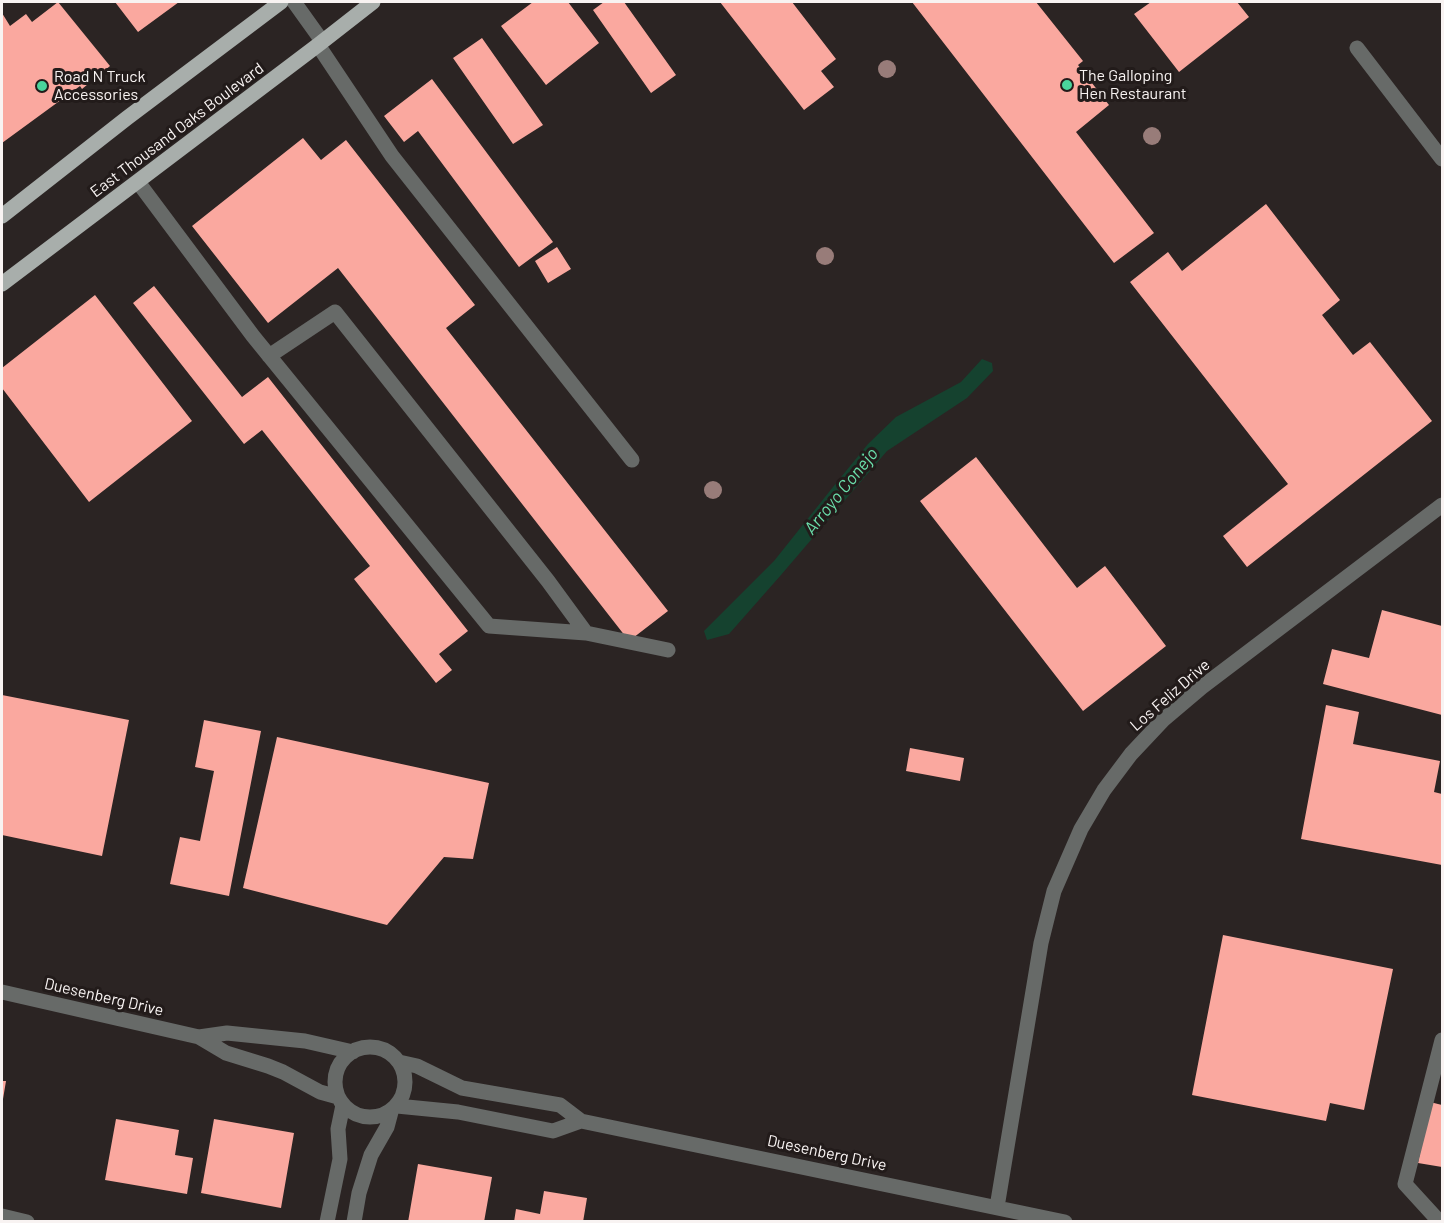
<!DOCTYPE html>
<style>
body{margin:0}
#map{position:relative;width:1444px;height:1223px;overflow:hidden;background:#2b2423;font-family:Barlow,sans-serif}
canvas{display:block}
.frame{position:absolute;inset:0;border:3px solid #f8f3f2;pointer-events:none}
</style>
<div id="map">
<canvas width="1444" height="1223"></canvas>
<div class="frame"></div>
</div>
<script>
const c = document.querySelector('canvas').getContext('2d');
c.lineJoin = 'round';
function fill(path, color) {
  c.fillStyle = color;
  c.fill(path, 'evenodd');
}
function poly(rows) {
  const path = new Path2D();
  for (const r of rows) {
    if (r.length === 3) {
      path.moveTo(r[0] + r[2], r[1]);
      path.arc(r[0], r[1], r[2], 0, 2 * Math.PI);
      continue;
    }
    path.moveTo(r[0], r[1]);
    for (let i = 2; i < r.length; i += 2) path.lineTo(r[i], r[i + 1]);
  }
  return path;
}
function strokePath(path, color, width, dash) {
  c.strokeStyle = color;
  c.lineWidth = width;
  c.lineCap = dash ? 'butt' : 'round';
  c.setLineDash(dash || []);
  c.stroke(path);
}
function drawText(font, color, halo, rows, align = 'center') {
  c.font = font + ' Barlow,sans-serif';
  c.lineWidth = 6;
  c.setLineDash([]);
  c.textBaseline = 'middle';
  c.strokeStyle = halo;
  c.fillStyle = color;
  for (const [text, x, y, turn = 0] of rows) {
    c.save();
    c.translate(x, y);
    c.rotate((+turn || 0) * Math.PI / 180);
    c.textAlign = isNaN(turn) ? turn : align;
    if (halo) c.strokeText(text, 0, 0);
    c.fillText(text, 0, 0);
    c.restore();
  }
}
fill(poly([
 [982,359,992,363,993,371,967,398,887,451,781,575,729,634,707,640,704,631,774,561,833,487,868,444,896,417,961,382]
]), '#15422f');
fill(poly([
 [58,2,110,66,82,89,80,86,2,143,2,13,10,26,26,14,32,22],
 [115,2,179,2,138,32],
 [533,2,568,2,599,43,546,85,501,26],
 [604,2,624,2,676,75,651,93,593,10],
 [720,2,792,2,836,59,821,71,834,87,804,110],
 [912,2,1036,2,1083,61,1078,65,1109,105,1076,132,1154,233,1114,263],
 [1151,2,1237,2,1249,17,1179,72,1134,14],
 [482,38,543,125,513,144,453,58],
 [432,79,553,242,519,267,418,131,404,142,384,116],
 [303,138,321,160,346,140,475,305,446,328,668,611,629,641,338,268,268,323,192,226],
 [1266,204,1340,300,1322,315,1353,355,1370,342,1432,421,1247,567,1223,536,1288,484,1130,282,1168,252,1182,271],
 [557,247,571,269,548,283,535,261],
 [154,286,242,397,268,377,468,631,439,654,452,670,436,683,354,579,370,566,262,430,244,444,133,303],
 [95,295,192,421,89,502,2,388,2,368],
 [976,457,1077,588,1105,566,1166,646,1083,711,920,501],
 [1382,610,1442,626,1442,715,1323,684,1332,649,1369,658],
 [2,695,129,720,102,856,2,835],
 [1326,705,1359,712,1353,744,1440,761,1434,792,1442,794,1442,865,1301,839],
 [204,720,261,731,229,896,170,884,180,837,200,841,214,771,195,767],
 [277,737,489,783,473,859,444,857,387,925,243,888],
 [910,748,964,758,960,781,906,771],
 [1223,935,1393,969,1364,1110,1330,1103,1326,1121,1192,1095],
 [2,1081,6,1081,3,1099,2,1099],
 [1430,1102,1442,1105,1442,1167,1418,1163],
 [116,1119,179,1130,175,1155,193,1158,187,1194,105,1180],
 [214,1119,294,1133,281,1208,201,1193],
 [418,1164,492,1177,484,1222,408,1222],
 [544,1191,587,1198,583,1222,514,1222,516,1209,540,1214]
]), '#faa89f');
strokePath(poly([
 [294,2,322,41],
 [318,45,392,156,632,460],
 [1357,48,1442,159],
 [138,182,253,336,489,626,586,633,668,650],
 [269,356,335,312,548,581,586,633],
 [1436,1222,1437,1219,1405,1184,1442,1040]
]), '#676a68', 15);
strokePath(poly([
 [2,992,199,1037,226,1053,268,1066,283,1072,320,1092,338,1097],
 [199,1037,227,1033,305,1041,353,1052],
 [370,1082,35],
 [399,1062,417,1066,462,1088,560,1105,581,1121,1065,1222],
 [397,1106,458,1112,553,1131,581,1121],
 [997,1207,1041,943,1054,891,1081,829,1104,790,1131,754,1163,720,1202,687,1442,505],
 [2,1216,27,1222],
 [327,1222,340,1159,338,1129,343,1105],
 [354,1222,359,1193,371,1155,387,1127,391,1112]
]), '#676a68', 15);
strokePath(poly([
 [2,216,127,118,281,2],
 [2,284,318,45,373,2]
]), '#a8aeab', 15);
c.fillStyle = '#987c79';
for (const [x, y] of [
 [887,69],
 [1152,136],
 [825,256],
 [713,490]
]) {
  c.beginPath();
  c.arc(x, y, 9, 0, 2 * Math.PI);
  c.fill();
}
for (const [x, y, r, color] of [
 [1067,85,6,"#4ad49c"],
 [42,86,6,"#4ad49c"]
]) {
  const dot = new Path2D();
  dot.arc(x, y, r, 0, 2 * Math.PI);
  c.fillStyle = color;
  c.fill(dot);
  strokePath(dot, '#221b1a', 2);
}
drawText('16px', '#f8f3f2', '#221b1a', [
 ["The Galloping",1079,76],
 ["Hen Restaurant",1079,94],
 ["Road N Truck",54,77],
 ["Accessories",54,95]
], 'left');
drawText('16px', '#f8f3f2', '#221b1a', [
 ["East Thousand Oaks Boulevard",177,130,-37],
 ["Los Feliz Drive",1170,695,-41],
 ["Duesenberg Drive",104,997,13],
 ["Duesenberg Drive",827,1153,12]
]);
drawText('italic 18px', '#6bdeab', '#221b1a', [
 ["Arroyo Conejo",841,491,-51]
]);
</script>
